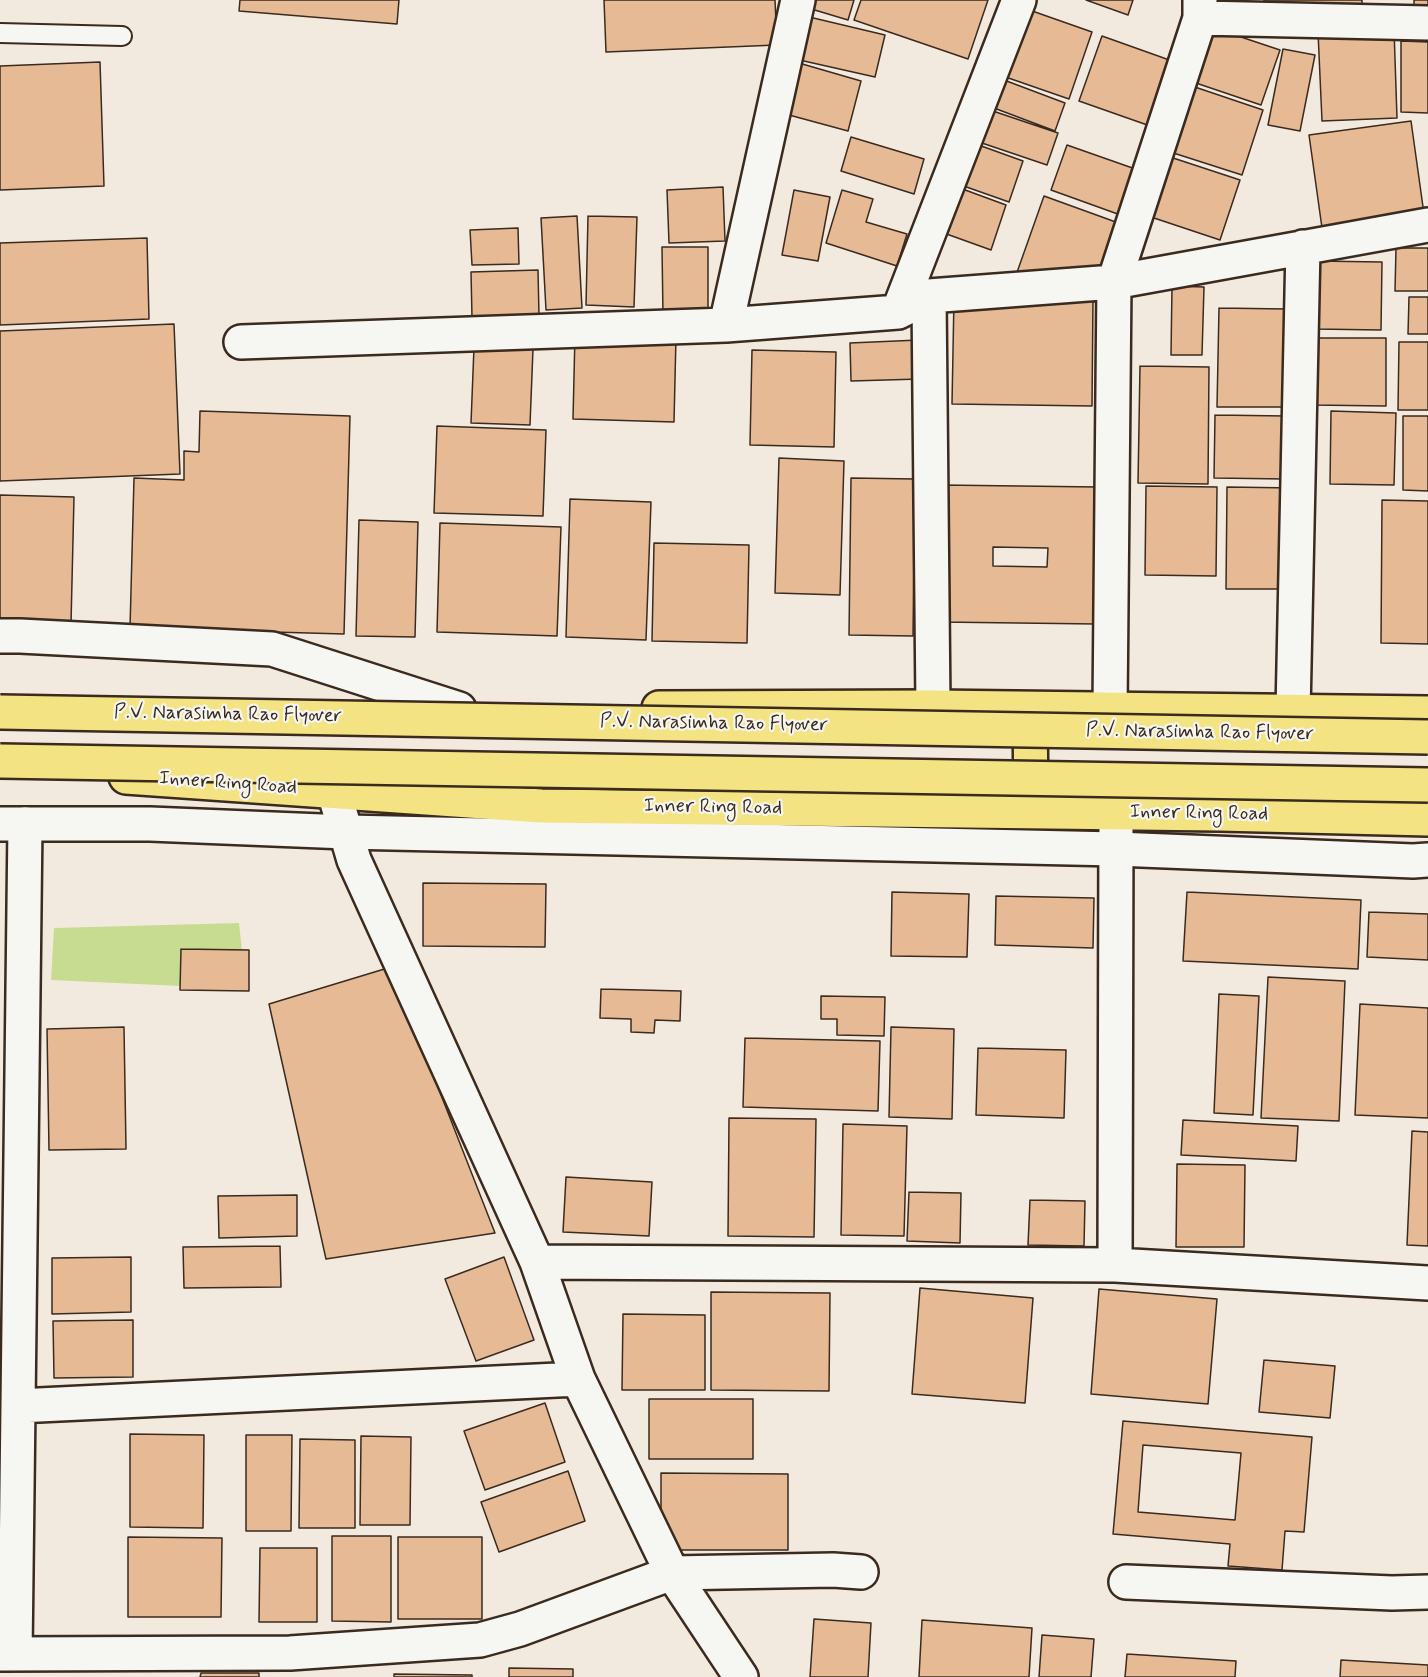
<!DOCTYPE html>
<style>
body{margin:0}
canvas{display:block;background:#f3eadf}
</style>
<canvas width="1428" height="1677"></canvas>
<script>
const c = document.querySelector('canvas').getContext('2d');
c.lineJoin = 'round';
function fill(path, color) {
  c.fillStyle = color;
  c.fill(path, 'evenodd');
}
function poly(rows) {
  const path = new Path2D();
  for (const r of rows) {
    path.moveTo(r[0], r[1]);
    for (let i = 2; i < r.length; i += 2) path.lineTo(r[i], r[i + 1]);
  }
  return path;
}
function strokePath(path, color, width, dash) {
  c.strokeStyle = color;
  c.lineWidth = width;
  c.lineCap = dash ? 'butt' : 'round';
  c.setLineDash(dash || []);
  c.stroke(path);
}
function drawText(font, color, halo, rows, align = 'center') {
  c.font = font + ' Mynerve,sans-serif';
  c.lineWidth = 4.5;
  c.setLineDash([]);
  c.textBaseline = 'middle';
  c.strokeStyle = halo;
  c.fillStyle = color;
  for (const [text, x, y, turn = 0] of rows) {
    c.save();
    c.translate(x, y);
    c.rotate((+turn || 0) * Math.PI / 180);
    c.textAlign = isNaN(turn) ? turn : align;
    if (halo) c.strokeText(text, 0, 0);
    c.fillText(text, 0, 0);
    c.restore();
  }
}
fill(poly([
 [239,923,246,989,51,980,54,928]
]), '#c7dc91');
const building = poly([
 [240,0,399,0,397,24,239,11,240,0],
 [604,0,775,0,777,45,606,52,604,0],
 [810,0,854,0,848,20,808,8,810,0],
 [861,0,988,0,968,59,854,20,861,0],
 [1086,0,1133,0,1128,15,1086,0],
 [1264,0,1362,0,1362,6,1264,5,1264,0],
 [1414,0,1428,0,1428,21,1414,21,1414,0],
 [1018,6,1092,32,1069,99,994,73,1018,6],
 [805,16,885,35,875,77,795,59,805,16],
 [1205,25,1280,50,1261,105,1187,80,1205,25],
 [1394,29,1397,118,1322,121,1318,32,1394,29],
 [1102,36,1175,62,1153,127,1079,101,1102,36],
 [1401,41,1428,42,1428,113,1401,112,1401,41],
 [1283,49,1315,55,1300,131,1268,125,1283,49],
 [792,61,861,81,848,131,778,112,792,61],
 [100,62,104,186,0,190,0,66,100,62],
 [996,77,1065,103,1055,131,986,105,996,77],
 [1183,83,1263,110,1242,175,1161,149,1183,83],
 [984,108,1058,133,1047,165,973,140,984,108],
 [1411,121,1424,214,1322,228,1309,135,1411,121],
 [851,137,924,159,914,194,841,171,851,137],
 [973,143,1023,161,1009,202,958,184,973,143],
 [1067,145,1141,171,1126,217,1051,190,1067,145],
 [1161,154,1240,180,1220,240,1142,214,1161,154],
 [723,187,725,241,669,243,667,190,723,187],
 [957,187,1006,205,991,250,941,232,957,187],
 [794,190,830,197,818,261,782,255,794,190],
 [842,190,873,199,866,222,907,234,897,266,826,243,842,190],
 [1044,196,1124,225,1106,274,1086,267,1083,273,1015,278,1044,196],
 [577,216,582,308,546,310,541,218,577,216],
 [588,216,637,217,634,307,586,305,588,216],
 [518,228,519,264,472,265,470,230,518,228],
 [147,238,149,319,0,325,0,243,147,238],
 [662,247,708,247,708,316,663,316,662,247],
 [1396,248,1428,248,1428,291,1395,291,1396,248],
 [1316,261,1382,262,1381,330,1315,329,1316,261],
 [538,270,539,316,472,318,471,272,538,270],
 [1172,286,1204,287,1202,355,1171,355,1172,286],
 [1409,297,1428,297,1428,334,1408,334,1409,297],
 [954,298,1093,300,1092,406,952,404,954,298],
 [1219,308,1286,309,1285,407,1217,407,1219,308],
 [174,324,180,474,0,481,0,331,174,324],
 [575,334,676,337,674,422,573,419,575,334],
 [1313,338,1386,338,1386,406,1312,405,1313,338],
 [919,340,920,379,851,381,850,343,919,340],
 [1399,342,1428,342,1428,410,1398,410,1399,342],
 [474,347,533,349,530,425,471,423,474,347],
 [752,350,836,352,834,447,750,445,752,350],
 [1140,366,1209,367,1208,484,1138,483,1140,366],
 [200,411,350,416,344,634,130,628,134,478,184,480,184,451,199,452,200,411],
 [1331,411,1396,413,1394,485,1330,484,1331,411],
 [1215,415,1286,416,1285,479,1214,478,1215,415],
 [1403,416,1428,416,1428,491,1403,490,1403,416],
 [437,426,546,430,543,516,434,513,437,426],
 [779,458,844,461,840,595,775,593,779,458],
 [851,478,915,479,913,636,849,635,851,478],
 [941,485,1098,487,1096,624,939,622,941,485],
 [993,547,1048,548,1047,567,993,566,993,547],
 [1146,486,1217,487,1216,576,1145,575,1146,486],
 [1227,487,1295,488,1293,589,1226,589,1227,487],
 [0,495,74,497,71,624,0,622,0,495],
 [570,499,651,502,646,640,566,637,570,499],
 [1382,500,1428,501,1428,644,1381,643,1382,500],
 [359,520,418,522,415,637,356,636,359,520],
 [440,523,561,527,557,636,437,632,440,523],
 [654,543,749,545,747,643,652,641,654,543],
 [423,883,546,884,545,947,423,946,423,883],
 [892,892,969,894,967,957,891,956,892,892],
 [1187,892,1361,900,1358,969,1183,961,1187,892],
 [996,896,1094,898,1093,948,995,945,996,896],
 [1369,912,1428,914,1428,960,1367,957,1369,912],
 [181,949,249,950,249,991,180,990,181,949],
 [391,967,495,1233,326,1259,269,1004,391,967],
 [1268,977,1345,981,1339,1121,1261,1118,1268,977],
 [601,989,681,991,680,1021,655,1020,654,1033,631,1032,631,1019,600,1018,601,989],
 [1219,994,1259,996,1253,1115,1214,1113,1219,994],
 [821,996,885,997,884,1036,837,1035,837,1019,821,1019,821,996],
 [1360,1004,1428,1008,1428,1118,1355,1115,1360,1004],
 [124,1027,126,1149,49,1150,47,1029,124,1027],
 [891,1027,954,1029,952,1119,889,1117,891,1027],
 [745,1038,880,1041,878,1111,743,1107,745,1038],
 [978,1048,1066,1050,1064,1118,976,1115,978,1048],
 [729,1118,816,1119,814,1237,728,1236,729,1118],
 [1183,1120,1298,1126,1296,1161,1181,1155,1183,1120],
 [843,1124,907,1126,904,1236,841,1235,843,1124],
 [1412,1131,1428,1132,1428,1246,1407,1245,1412,1131],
 [1177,1164,1245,1165,1244,1247,1176,1247,1177,1164],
 [566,1177,652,1182,649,1236,563,1232,566,1177],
 [909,1192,961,1193,960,1243,907,1241,909,1192],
 [297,1195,297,1236,219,1238,218,1196,297,1195],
 [1030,1200,1085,1201,1084,1246,1028,1245,1030,1200],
 [280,1246,281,1287,184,1288,183,1247,280,1246],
 [131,1257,131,1312,52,1314,52,1258,131,1257],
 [504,1257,534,1340,476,1361,445,1279,504,1257],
 [920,1288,1033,1298,1025,1403,912,1394,920,1288],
 [1099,1289,1217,1299,1208,1404,1091,1394,1099,1289],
 [711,1292,830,1293,829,1391,711,1390,711,1292],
 [623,1314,705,1315,705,1390,622,1390,623,1314],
 [133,1320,133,1377,54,1378,53,1321,133,1320],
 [1264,1360,1335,1366,1330,1418,1259,1412,1264,1360],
 [649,1399,753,1399,753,1459,649,1459,649,1399],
 [545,1403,565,1462,485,1490,464,1431,545,1403],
 [1123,1421,1312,1437,1304,1532,1285,1531,1282,1570,1228,1566,1230,1544,1113,1534,1123,1421],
 [1143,1445,1241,1453,1235,1520,1138,1512,1143,1445],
 [130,1434,204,1435,203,1528,130,1527,130,1434],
 [246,1435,292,1435,291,1531,246,1531,246,1435],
 [361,1436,411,1437,410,1525,360,1525,361,1436],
 [300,1439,355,1440,355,1528,299,1528,300,1439],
 [568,1471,585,1521,499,1552,481,1502,568,1471],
 [661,1473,788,1474,788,1550,661,1550,661,1473],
 [332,1536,391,1536,391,1622,332,1621,332,1536],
 [128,1537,222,1538,221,1617,128,1617,128,1537],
 [398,1537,482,1537,482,1619,398,1619,398,1537],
 [260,1548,317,1548,317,1622,259,1622,260,1548],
 [814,1619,871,1623,868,1677,810,1677,814,1619],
 [922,1620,1032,1628,1029,1677,919,1677,922,1620],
 [1042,1635,1094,1639,1091,1677,1039,1677,1042,1635],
 [1127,1654,1236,1661,1235,1677,1125,1677,1127,1654],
 [1341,1660,1428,1665,1428,1677,1340,1677,1341,1660],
 [509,1668,573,1669,573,1677,509,1677,509,1668],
 [201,1673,259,1673,259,1677,200,1677,201,1673],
 [394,1674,472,1675,472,1677,394,1677,394,1674]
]);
fill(building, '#e5ba95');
strokePath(building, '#3b2a1e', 1.5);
const lane = poly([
 [0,33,122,36]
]);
const street = poly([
 [1200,18,1428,23],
 [929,296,933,707],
 [898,312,1019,0],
 [726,325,798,0],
 [241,342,726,325,898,312,929,296,1114,282,1428,225],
 [1110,709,1114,282,1200,18,1200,0],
 [1293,711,1303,247],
 [334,792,354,860,537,1262,578,1379,672,1573,741,1677],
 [537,1262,1115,1265,1428,1283],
 [1115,1265,1116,813],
 [18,1406,578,1379],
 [1126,1582,1392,1593,1428,1592],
 [0,1654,290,1653,480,1640,520,1629,672,1573,833,1570,861,1572],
 [15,1654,25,824]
]);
const secondary = poly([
 [0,636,20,636,272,649,459,709],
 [0,824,150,824,346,832,1116,849,1413,861,1428,860]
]);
const primary = poly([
 [659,708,933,707,1428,713],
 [1030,709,1031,806],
 [126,777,541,806,1219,814,1428,819]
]);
strokePath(lane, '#3b2a1e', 22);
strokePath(street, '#3b2a1e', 38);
strokePath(secondary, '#3b2a1e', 38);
strokePath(primary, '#3b2a1e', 38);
strokePath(lane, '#f6f6f2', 18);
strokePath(street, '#f6f6f2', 33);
strokePath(secondary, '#f6f6f2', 33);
strokePath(primary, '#f4e382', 33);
const highwayBridge = poly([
 [0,712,1428,737],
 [0,761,1428,785]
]);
strokePath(highwayBridge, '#3b2a1e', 38, []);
strokePath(highwayBridge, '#f4e382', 33);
drawText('20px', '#3b2a1e', '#f6f6f2', [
 ["P.V. Narasimha Rao Flyover",228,715,1],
 ["P.V. Narasimha Rao Flyover",714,724,1],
 ["P.V. Narasimha Rao Flyover",1200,733,1],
 ["Inner Ring Road",228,784,4],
 ["Inner Ring Road",713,808,1],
 ["Inner Ring Road",1199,814,1]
]);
</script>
